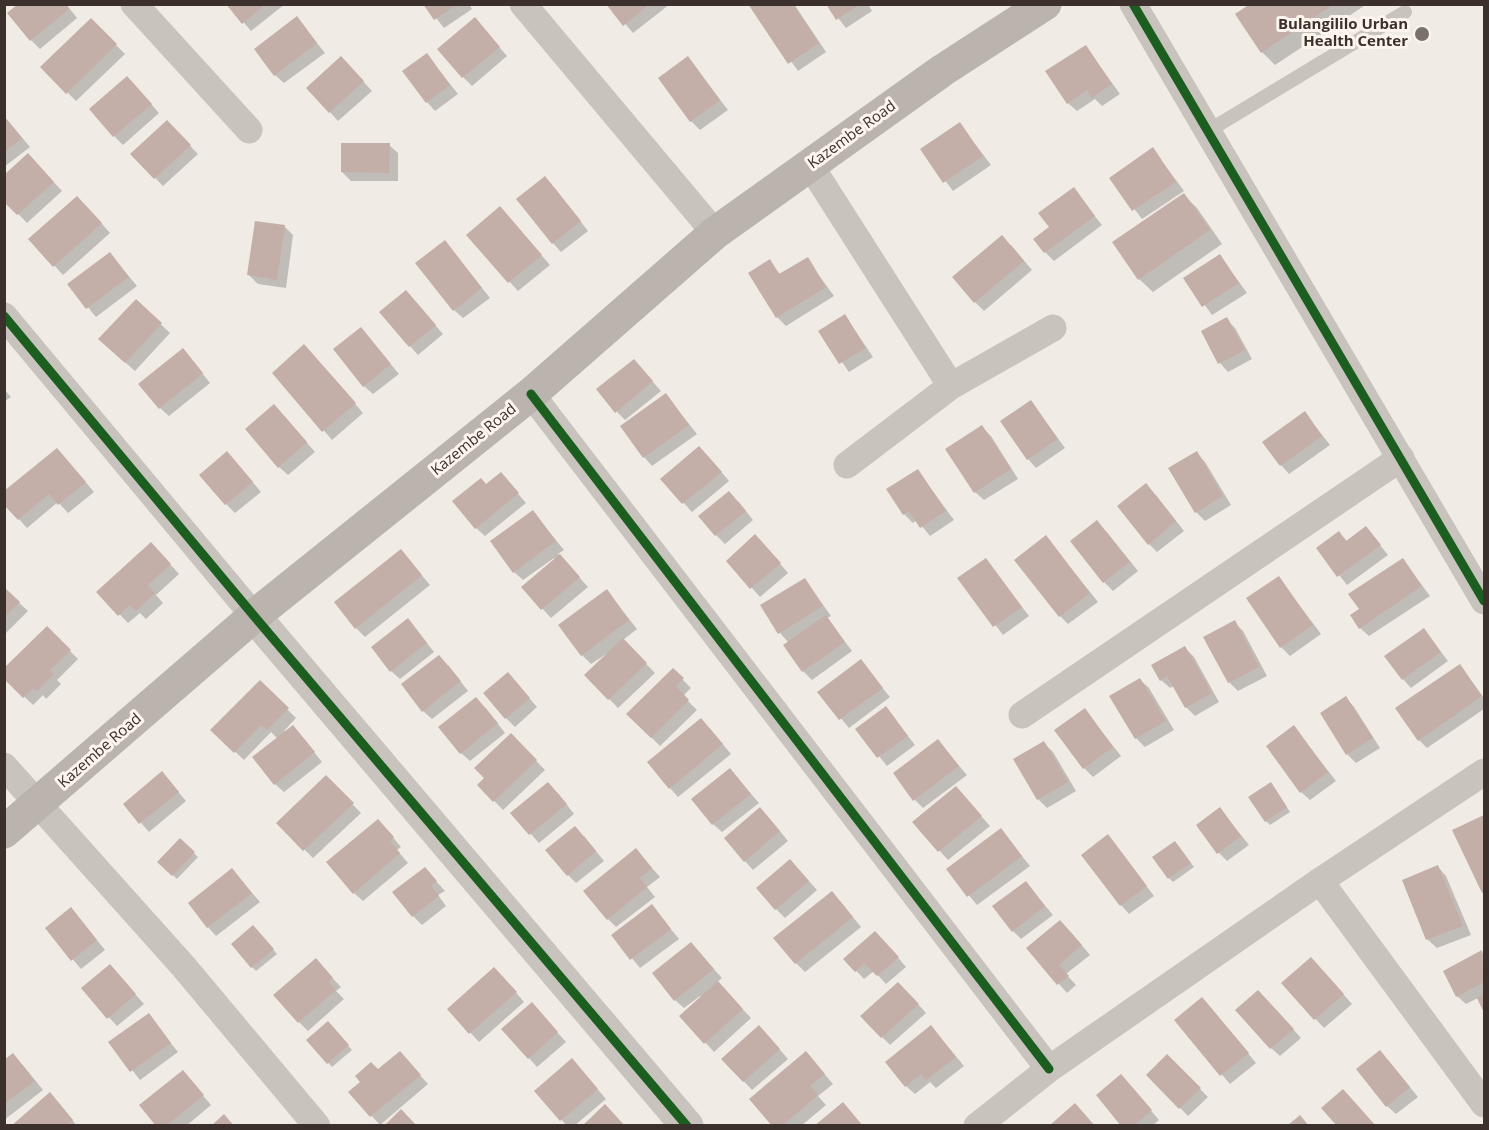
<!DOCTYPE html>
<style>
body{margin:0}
#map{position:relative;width:1489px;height:1130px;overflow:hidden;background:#f0ebe5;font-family:"Open Sans",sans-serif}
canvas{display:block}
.frame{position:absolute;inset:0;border:6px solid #3b302b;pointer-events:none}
</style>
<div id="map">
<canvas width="1489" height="1130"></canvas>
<div class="frame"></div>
</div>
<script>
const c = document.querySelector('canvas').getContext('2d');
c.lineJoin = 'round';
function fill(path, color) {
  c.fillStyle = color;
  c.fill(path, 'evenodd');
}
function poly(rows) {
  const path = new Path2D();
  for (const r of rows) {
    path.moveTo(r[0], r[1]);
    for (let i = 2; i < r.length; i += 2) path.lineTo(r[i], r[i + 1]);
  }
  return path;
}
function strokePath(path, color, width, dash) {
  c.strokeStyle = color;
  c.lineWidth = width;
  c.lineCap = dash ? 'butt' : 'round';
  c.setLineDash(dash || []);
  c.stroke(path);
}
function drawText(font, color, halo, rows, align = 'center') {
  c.font = font + ' "Open Sans",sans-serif';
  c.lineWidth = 6;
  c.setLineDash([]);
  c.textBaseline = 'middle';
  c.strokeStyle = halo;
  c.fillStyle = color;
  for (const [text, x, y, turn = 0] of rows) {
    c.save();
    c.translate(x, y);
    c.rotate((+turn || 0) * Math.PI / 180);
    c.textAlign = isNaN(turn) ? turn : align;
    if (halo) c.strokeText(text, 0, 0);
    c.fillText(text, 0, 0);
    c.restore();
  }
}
fill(poly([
 [66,4,77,18,40,49,31,40],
 [228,4,285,4,251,31],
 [425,4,469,4,472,9,444,28],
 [608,4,670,4,633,33],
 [750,4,794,4,826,52,798,71],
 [827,4,868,4,872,11,846,28],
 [1252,4,1367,4,1275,65,1262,52],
 [297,18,325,53,284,83,275,75],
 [475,19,507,56,472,86,463,77],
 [91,20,125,54,76,101,42,67],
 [1086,47,1120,94,1102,106,1095,99,1077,111,1068,103],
 [427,55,458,94,435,111,427,102],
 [688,58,728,110,700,130,691,121],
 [350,67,372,91,338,121,330,112],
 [136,87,159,113,123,145,114,136],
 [4,116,30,147,4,167],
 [167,122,198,154,163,186,132,154],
 [960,124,991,165,953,191,922,150],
 [389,145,398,153,398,181,351,181,342,172],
 [1153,149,1184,191,1142,219,1111,178],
 [37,164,62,191,27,223,4,199],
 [554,187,588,231,561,252,553,243],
 [1073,189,1102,225,1054,261,1045,252,1051,227],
 [1184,195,1197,208,1222,244,1153,292,1139,279],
 [86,206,110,233,63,275,31,240],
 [508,217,550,265,518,291,468,235],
 [284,226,293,235,286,288,258,284,249,275],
 [445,242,490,298,463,318,454,310],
 [1011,245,1032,270,984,311,975,302],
 [110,254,137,286,96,317,69,284],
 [1220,256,1247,293,1212,315,1185,278],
 [807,259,834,296,786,326,777,317,769,261,781,275],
 [406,292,443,334,418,355,410,346],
 [136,301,170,333,135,371,109,348],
 [845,316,873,357,849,372,820,331],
 [1226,319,1235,328,1252,359,1228,372,1220,363],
 [361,329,399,374,373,394,364,386],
 [313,355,363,413,332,440,274,373],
 [191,359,210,383,169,416,160,408],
 [634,361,661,391,625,420,617,412],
 [4,389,11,397,4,402],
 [666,395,697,434,652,466,644,457],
 [1031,402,1065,448,1036,468,1028,459],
 [1305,413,1330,445,1289,474,1281,465],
 [283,415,315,452,288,475,279,467],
 [982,427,991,436,1018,479,984,500,975,492],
 [1197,453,1205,462,1231,505,1205,521,1196,512],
 [708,456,729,481,692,512,662,479],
 [65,458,94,492,68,513,58,502,27,528,19,519],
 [236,462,261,492,235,513,226,504],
 [918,471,954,520,930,536,917,520,913,523,904,514],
 [501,474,526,503,485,536,476,528,486,485],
 [1155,494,1184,531,1157,552,1149,544],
 [738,501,753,520,725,544,716,535],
 [533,512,564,550,558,554,588,587,551,618,523,587,555,560,554,558,523,580,514,572],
 [1366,528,1388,555,1347,585,1318,548,1339,533,1347,541],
 [1106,531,1138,571,1113,591,1104,582],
 [1046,537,1098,602,1068,624,1060,616],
 [764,545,788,573,760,597,728,561],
 [160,553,179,574,156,595,163,603,146,619,140,613,128,623,98,592],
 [409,560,430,585,365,637,356,628],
 [986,560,1029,616,1003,635,960,578],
 [1403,560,1430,596,1369,636,1360,628,1361,609],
 [1279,578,1321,634,1290,656,1281,647],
 [805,579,831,616,827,618,852,651,812,680,803,671,789,643,780,633],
 [4,589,28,611,4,635],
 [607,591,637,629,623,640,655,673,618,708,586,675,611,651,591,664,582,655],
 [1234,622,1243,631,1267,676,1238,691,1229,682],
 [47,628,78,659,57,680,61,684,46,699,43,695,33,705,4,677],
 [416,629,434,652,400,679,391,671],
 [1424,630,1448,661,1411,688,1403,679],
 [1185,648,1194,657,1219,702,1195,716,1186,707,1174,686,1170,688,1161,680],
 [860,661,890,697,849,728,819,692],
 [448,665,468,691,432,719,423,711],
 [1460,666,1484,698,1484,709,1427,748,1419,740],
 [673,670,691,688,683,696,697,710,660,746,628,714],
 [1140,680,1149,688,1174,730,1145,747,1136,738],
 [260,682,296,718,284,731,301,736,322,762,284,792,275,784,278,739,271,732,244,760,212,730],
 [516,683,537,707,515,727,506,718],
 [1346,698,1354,707,1380,748,1356,763,1347,754],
 [485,707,505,733,470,761,461,753],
 [886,708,915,745,887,766,857,729],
 [1085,710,1121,756,1093,777,1084,768],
 [1294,727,1336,781,1310,800,1301,792],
 [710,729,731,754,678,797,670,788],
 [511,735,545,770,503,810,479,785,487,778],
 [938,741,967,775,923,808,915,800],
 [1044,743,1053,752,1076,791,1047,808,1038,799,1015,760],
 [730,770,759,803,722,832,713,824],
 [326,777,361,813,313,858,278,823],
 [170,782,186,801,149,832,125,804],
 [956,788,990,826,948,860,914,822],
 [1274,788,1290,812,1270,825,1266,821],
 [557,792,574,814,539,843,512,813],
 [1220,809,1249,845,1227,861,1219,853],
 [1484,817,1484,894,1454,831],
 [769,818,788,841,753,870,745,861],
 [386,829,401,847,397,850,408,863,363,901,354,893],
 [1001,830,1030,866,977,905,948,870],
 [584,836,604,861,576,883,568,875],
 [1108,836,1154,896,1129,914,1121,905],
 [180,840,198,857,177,879,159,862],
 [1179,847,1194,867,1173,882,1169,878],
 [636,850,660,877,647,887,655,897,616,927,608,919],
 [1438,867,1446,876,1471,935,1437,948,1428,940,1404,881],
 [425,869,445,891,438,895,446,906,422,925,413,916],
 [232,870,260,902,216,936,208,927],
 [799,870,817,890,785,918,776,909],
 [1026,883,1053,915,1021,939,1013,931],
 [840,901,861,927,805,972,796,963],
 [652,906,679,939,640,968,613,935],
 [79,918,105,950,81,969,47,929],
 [1069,930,1090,955,1066,974,1076,985,1067,993,1028,949],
 [257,931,277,954,256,971,252,967],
 [884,941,906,967,886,984,874,971,864,979,845,959],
 [691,944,722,978,717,982,751,1018,714,1052,681,1016,702,998,700,996,684,1008,675,1000],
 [1482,952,1484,955,1484,1010,1478,998,1466,1004,1457,996],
 [1320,968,1352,1004,1324,1028,1283,984],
 [324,969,341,987,336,991,344,999,308,1031,299,1022],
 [118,975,144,1004,117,1026,83,989],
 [503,977,524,1002,479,1042,449,1009],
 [907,992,926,1013,890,1045,882,1037],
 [1267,1000,1301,1038,1280,1056,1271,1048],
 [1211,1008,1256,1063,1230,1084,1176,1021],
 [540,1013,566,1042,537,1067,529,1058],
 [148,1015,178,1052,140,1080,110,1042],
 [332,1027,352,1050,332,1067,308,1040],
 [768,1036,788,1059,752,1090,723,1059],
 [939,1036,964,1066,936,1088,930,1082,915,1094,906,1086],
 [1167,1056,1208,1097,1188,1116,1148,1075],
 [1388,1060,1418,1097,1396,1114,1387,1106],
 [4,1062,22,1064,43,1090,4,1120],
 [408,1062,428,1084,380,1125,350,1092,378,1071],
 [814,1062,833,1084,818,1096,826,1105,801,1126,774,1126],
 [580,1069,606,1099,574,1126,567,1126,536,1091],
 [183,1072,211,1105,186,1126,158,1126],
 [1129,1085,1159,1120,1152,1126,1123,1126],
 [59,1103,77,1126,13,1126]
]), '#0003');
fill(poly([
 [18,4,66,4,69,9,30,41,7,13],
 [226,4,266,4,242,24],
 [423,4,457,4,434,20],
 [606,4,650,4,623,26],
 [748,4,793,4,819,43,788,64],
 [826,4,860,4,836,20],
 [1250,4,1334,4,1261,53,1235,14],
 [297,16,317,43,274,76,254,49],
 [475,17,500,47,462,78,437,49],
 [91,18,117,44,66,94,40,67],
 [1086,45,1112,84,1092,98,1087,90,1067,104,1045,71],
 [427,53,450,85,426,103,402,71],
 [341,56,364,81,329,113,306,88],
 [688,56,720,100,690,122,658,78],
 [127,76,152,104,113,137,89,109],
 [4,116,22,138,4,152],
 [167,120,191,145,154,179,130,154],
 [960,122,983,156,943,183,920,149],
 [341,143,390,143,389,173,341,172],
 [1153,147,1176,182,1132,211,1109,178],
 [28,153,54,182,17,215,4,202,4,175],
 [545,176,581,221,552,244,516,199],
 [1074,187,1095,216,1044,253,1033,239,1049,227,1038,213],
 [1184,193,1210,230,1138,280,1112,242],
 [77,196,102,223,53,267,28,239],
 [500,206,542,255,508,283,466,235],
 [255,221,285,225,277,280,247,275],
 [1002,235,1024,261,974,303,952,277],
 [445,240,482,288,453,311,415,263],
 [110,252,129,277,86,309,67,284],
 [1220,254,1239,283,1202,307,1183,278],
 [808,257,826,287,776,318,748,273,770,259,779,274],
 [406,290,436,325,409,347,379,312],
 [136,299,162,323,125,363,98,339],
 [845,314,866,348,839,364,818,331],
 [1227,317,1245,350,1218,364,1201,331],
 [361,327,391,364,363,387,333,349],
 [304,344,356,403,322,432,272,373],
 [183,348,203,373,159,409,138,384],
 [634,359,653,381,615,413,596,389],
 [666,393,689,425,643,458,620,426],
 [1031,400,1058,439,1027,460,1000,421],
 [274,404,307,442,278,468,245,429],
 [1305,411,1322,436,1280,466,1262,442],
 [982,425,1011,469,974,493,945,449],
 [699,446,722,472,682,504,660,479],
 [57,448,86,482,58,505,49,494,18,520,4,505,4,491],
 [227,451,253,482,225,505,199,475],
 [1197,451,1223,496,1195,513,1168,468],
 [918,469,946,511,920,528,909,511,903,515,886,489],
 [501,472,519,493,475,529,452,501,481,478,486,484],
 [1146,483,1176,521,1148,545,1117,506],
 [729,491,746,511,715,536,698,516],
 [533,510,556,541,513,573,490,541],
 [1097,520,1130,562,1103,583,1070,541],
 [1366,526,1381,545,1337,577,1316,548,1339,531,1346,541],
 [755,534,781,563,750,589,726,561],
 [1046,535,1090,593,1059,617,1014,560],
 [151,542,171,564,148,585,155,593,136,611,130,605,118,616,96,592],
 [401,549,422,575,355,629,334,602],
 [560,554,580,577,541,610,521,587],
 [986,558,1022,607,993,627,957,578],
 [1403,558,1422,586,1359,629,1350,615,1359,609,1348,594],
 [1279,576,1313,625,1280,648,1246,598],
 [805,578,823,606,778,634,760,605],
 [4,587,20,602,4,617],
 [607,589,629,620,581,656,558,625],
 [826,615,845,642,802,672,783,645],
 [408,618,427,643,390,672,371,647],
 [1235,620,1259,667,1228,683,1203,637],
 [47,626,71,650,50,670,54,674,37,691,33,688,23,698,4,679,4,668],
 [1424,628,1441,652,1402,680,1384,656],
 [623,638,647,663,608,700,584,675],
 [1185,646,1212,693,1185,708,1167,676,1160,681,1151,665],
 [439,655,461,681,422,712,401,684],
 [861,659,883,688,839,720,817,692],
 [1460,664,1482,696,1418,741,1395,708],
 [673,668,684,678,676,686,689,700,651,738,626,714],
 [508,672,530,698,505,719,483,693],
 [1140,678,1166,721,1135,739,1109,696],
 [260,680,289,708,267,730,261,725,234,753,210,730],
 [1346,696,1373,738,1346,755,1320,713],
 [476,697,498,723,460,754,438,727],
 [886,706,908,736,877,758,855,729],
 [1085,708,1113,747,1083,769,1054,730],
 [701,718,723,744,669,789,647,762],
 [293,725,315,752,274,785,252,757],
 [1294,725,1328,772,1300,793,1266,746],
 [511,733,537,760,493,802,477,785,484,778,474,768],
 [938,739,959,766,913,801,893,773],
 [1044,741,1068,782,1037,800,1013,759],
 [730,768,751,794,712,825,691,799],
 [162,771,179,792,139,824,123,804],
 [326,775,354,803,303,851,276,823],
 [548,782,567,804,529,835,510,813],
 [1271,782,1287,807,1265,822,1248,797],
 [956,786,982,816,938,852,912,822],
 [760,807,780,831,744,862,724,838],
 [1220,807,1241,836,1217,854,1196,825],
 [1484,815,1484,892,1482,893,1452,830],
 [378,819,394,837,390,841,400,853,353,894,326,862],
 [575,826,596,851,567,876,545,850],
 [1001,828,1022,856,967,897,946,869],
 [1108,834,1147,886,1120,906,1081,855],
 [180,838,195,852,172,876,157,862],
 [1175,841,1191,863,1168,879,1152,857],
 [636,848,652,868,640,878,647,887,607,920,583,891],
 [790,859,809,881,775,910,756,888],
 [1438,865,1463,926,1426,940,1402,880],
 [425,867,437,881,431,886,439,896,412,917,392,892],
 [232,868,252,893,207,928,188,903],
 [1026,881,1045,906,1012,932,992,906],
 [832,891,853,917,795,964,773,938],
 [652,904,671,929,630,960,611,935],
 [71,907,97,940,71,961,45,928],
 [1060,920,1082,945,1059,965,1069,976,1057,985,1026,948],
 [253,925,274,949,251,968,231,944],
 [875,931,899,957,877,976,864,963,855,972,843,959],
 [691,942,714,969,674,1001,652,973],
 [1482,950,1484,982,1456,997,1443,971],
 [1311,957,1344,994,1314,1020,1281,983],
 [316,958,333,978,329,982,336,990,298,1023,273,995],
 [110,964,136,994,107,1019,81,988],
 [494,967,517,992,469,1034,447,1009],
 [718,981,743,1009,704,1044,679,1016],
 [898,982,919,1004,881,1038,860,1016],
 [1258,990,1294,1029,1270,1049,1235,1010],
 [1484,994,1484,1013,1477,998],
 [1202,997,1249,1053,1220,1076,1174,1020],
 [532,1002,558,1032,528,1059,501,1029],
 [149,1013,171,1043,130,1072,108,1042],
 [328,1021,349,1045,327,1064,306,1040],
 [759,1025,780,1049,743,1082,721,1059],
 [931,1025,956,1057,926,1080,921,1074,905,1087,885,1062],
 [1380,1050,1410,1087,1386,1107,1356,1069],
 [400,1051,421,1075,370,1117,348,1092,360,1082,355,1076,371,1062,378,1069],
 [806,1051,825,1074,810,1086,818,1095,782,1126,772,1126,749,1099],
 [13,1053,35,1081,4,1104,4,1060],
 [1167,1054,1201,1088,1179,1109,1146,1075],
 [572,1058,598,1089,560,1121,534,1091],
 [183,1070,204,1095,166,1126,156,1126,139,1105],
 [1121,1074,1152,1110,1134,1126,1121,1126,1096,1095],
 [1343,1089,1376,1126,1337,1126,1321,1108],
 [50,1092,73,1120,66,1126,11,1126],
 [843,1102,863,1126,814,1126],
 [1075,1103,1095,1126,1049,1126],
 [605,1104,625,1126,582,1126],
 [401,1109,417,1126,384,1126],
 [224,1114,234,1126,211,1126],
 [1300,1115,1309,1126,1287,1126]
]), '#c3afa7');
strokePath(poly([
 [1208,131,1405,12]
]), '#c9c3be', 14);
strokePath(poly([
 [134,4,249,130],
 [523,4,715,233],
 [1133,4,1484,601],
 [810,165,951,386],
 [4,316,254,616],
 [531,394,1049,1069],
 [847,465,951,386,1053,328],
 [1022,715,1401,458],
 [4,766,184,967,317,1126],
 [1320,881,1484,1104],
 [977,1126,1049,1069,1320,881,1484,772]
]), '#c9c3be', 27);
strokePath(poly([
 [254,616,687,1126]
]), '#c9c3be', 33);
strokePath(poly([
 [4,832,254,616,531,394,715,233,943,70,1045,4]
]), '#bab3ae', 33);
strokePath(poly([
 [1133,4,1484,601],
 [4,316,254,616,687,1126],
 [531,394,1049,1069]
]), '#1b5e20', 9);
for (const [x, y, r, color] of [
 [1422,34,8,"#7a716c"]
]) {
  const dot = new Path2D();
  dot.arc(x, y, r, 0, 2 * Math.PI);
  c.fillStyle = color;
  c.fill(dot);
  strokePath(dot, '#fbf5ee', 2);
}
drawText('bold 15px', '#3b302b', '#fbf5ee', [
 ["Bulangililo Urban",1408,25],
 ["Health Center",1408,42]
], 'right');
drawText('15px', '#3b302b', '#fbf5ee', [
 ["Kazembe Road",852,135,-36],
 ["Kazembe Road",474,440,-39],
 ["Kazembe Road",100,751,-41]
]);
</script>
